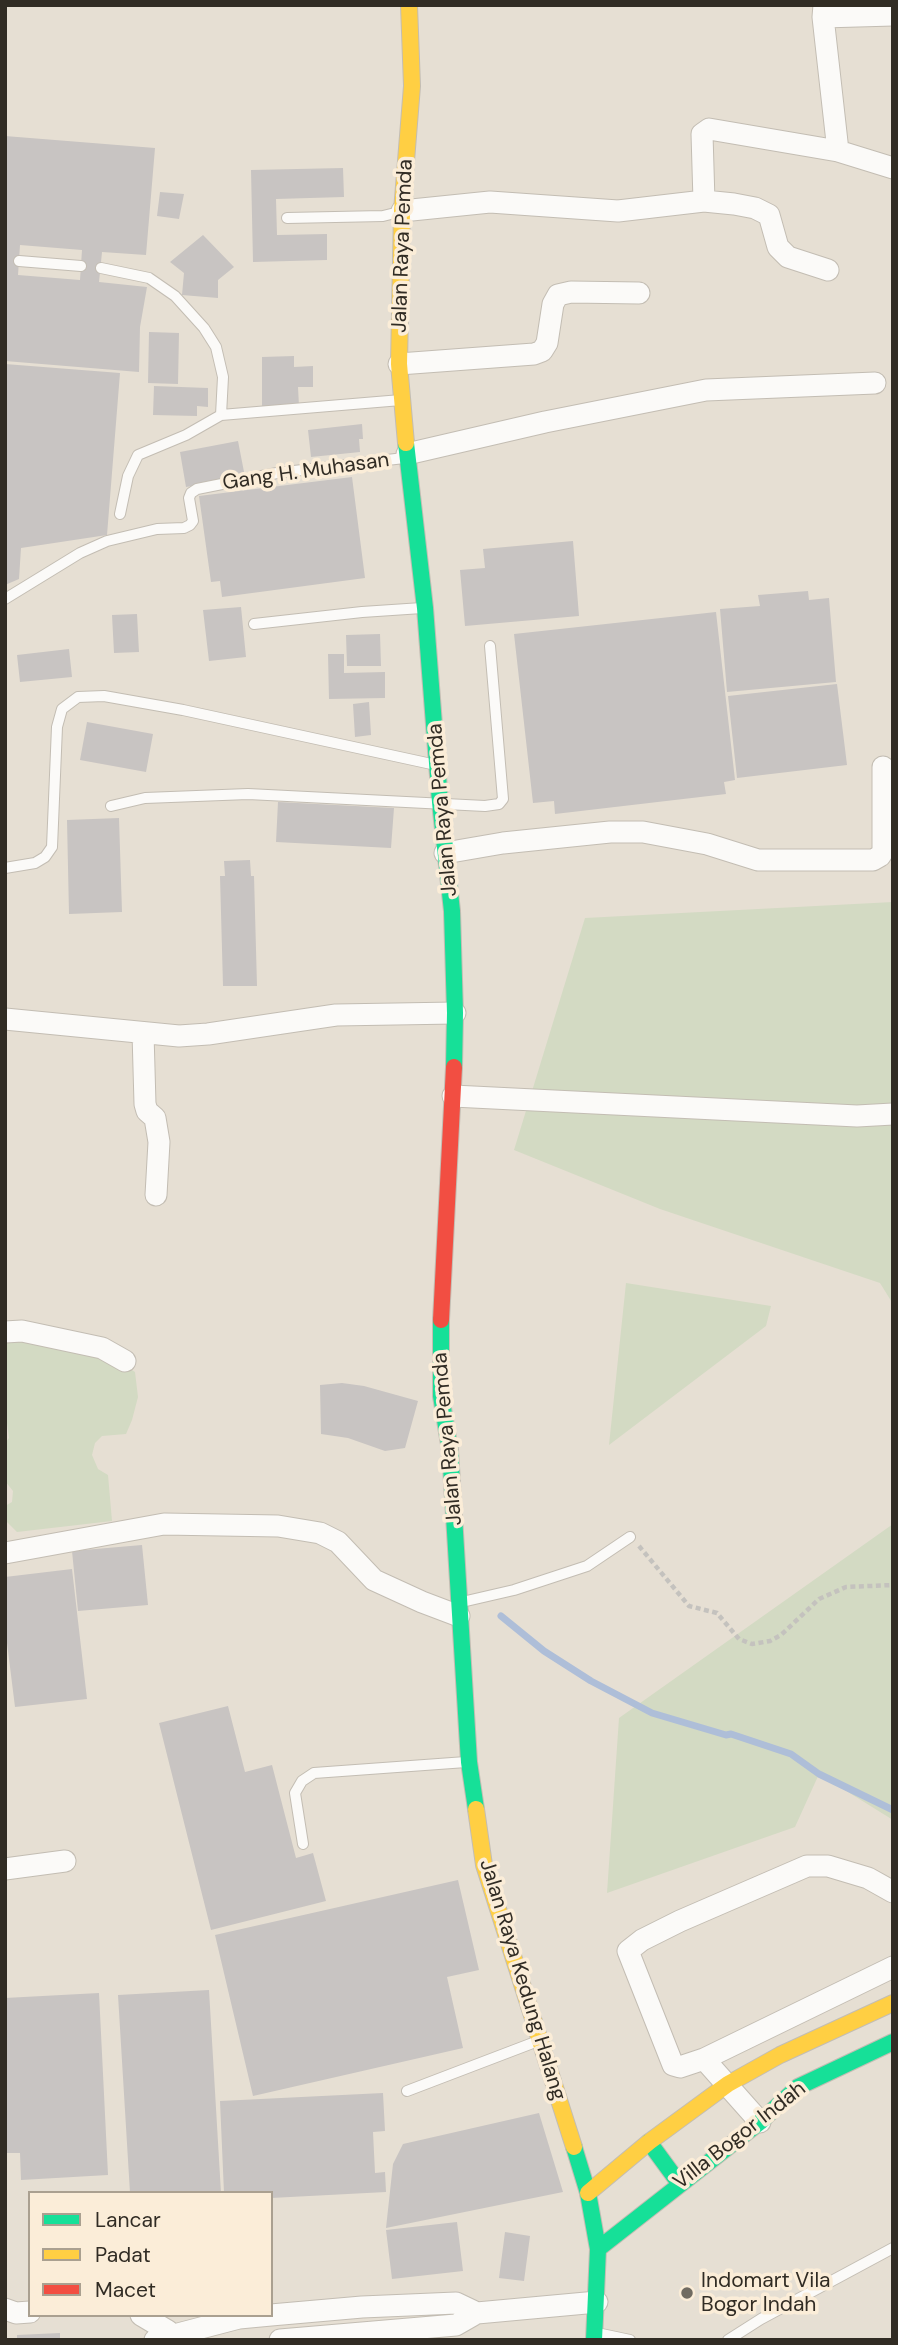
<!DOCTYPE html>
<style>
body{margin:0}
#map{position:relative;width:898px;height:2345px;overflow:hidden;background:#e6dfd3;font-family:"DM Sans",sans-serif}
canvas{display:block}
.frame{position:absolute;inset:0;border:7px solid #312c24;pointer-events:none}
.legend{position:absolute;left:28px;top:2191px;width:245px;height:126px;box-sizing:border-box;background:#fbedd8;border:2px solid #aaa090;margin:0;padding:9px 12px;list-style:none;font-size:21px;color:#312c24}
.legend li{display:flex;align-items:center;gap:14px;height:35px}
.legend b{width:35px;border:2px solid #aaa090}
</style>
<div id="map">
<canvas width="898" height="2345"></canvas>
<div class="frame"></div>
<ul class="legend">
<li><b style="height:9px;background:#16e098"></b>Lancar</li>
<li><b style="height:9px;background:#ffcf43"></b>Padat</li>
<li><b style="height:9px;background:#f24e42"></b>Macet</li>
</ul>
</div>
<script>
const c = document.querySelector('canvas').getContext('2d');
c.lineJoin = 'round';
function fill(path, color) {
  c.fillStyle = color;
  c.fill(path, 'evenodd');
}
function poly(rows) {
  const path = new Path2D();
  for (const r of rows) {
    path.moveTo(r[0], r[1]);
    for (let i = 2; i < r.length; i += 2) path.lineTo(r[i], r[i + 1]);
  }
  return path;
}
function strokePath(path, color, width, dash) {
  c.strokeStyle = color;
  c.lineWidth = width;
  c.lineCap = dash ? 'butt' : 'round';
  c.setLineDash(dash || []);
  c.stroke(path);
}
function drawText(font, color, halo, rows, align = 'center') {
  c.font = font + ' "DM Sans",sans-serif';
  c.lineWidth = 7;
  c.setLineDash([]);
  c.textBaseline = 'middle';
  c.strokeStyle = halo;
  c.fillStyle = color;
  for (const [text, x, y, turn = 0] of rows) {
    c.save();
    c.translate(x, y);
    c.rotate((+turn || 0) * Math.PI / 180);
    c.textAlign = isNaN(turn) ? turn : align;
    if (halo) c.strokeText(text, 0, 0);
    c.fillText(text, 0, 0);
    c.restore();
  }
}
fill(poly([
 [893,902,893,1304,880,1283,660,1209,514,1150,585,918],
 [626,1283,771,1306,766,1326,609,1445],
 [5,1335,97,1347,135,1372,138,1397,132,1420,126,1434,102,1436,95,1443,92,1455,98,1469,108,1475,112,1521,17,1532,5,1520,5,1506,12,1502,13,1491,5,1481,5,1443,9,1438,5,1408],
 [893,1524,893,1820,819,1774,795,1827,607,1893,619,1718]
]), '#d3dac3');
strokePath(poly([
 [501,1616,544,1651,591,1681,652,1713,726,1735,731,1734,791,1754,819,1774,893,1810]
]), '#aebed8', 7);
fill(poly([
 [5,136,155,148,146,255,102,252,99,282,147,287,140,327,139,372,5,361],
 [20,245,82,250,80,280,18,275],
 [343,168,344,197,276,199,277,235,327,234,327,260,253,262,251,170],
 [160,192,184,194,179,219,157,216],
 [203,235,234,267,218,280,218,298,182,295,184,273,170,262],
 [149,332,179,333,178,384,148,383],
 [294,356,294,367,313,366,313,387,298,387,299,406,262,406,262,357],
 [5,364,120,373,107,535,21,548,19,579,5,585],
 [154,386,208,388,208,407,197,406,197,416,153,415],
 [362,424,363,439,359,439,360,452,311,457,308,430],
 [238,441,245,477,186,487,180,452],
 [352,477,365,578,222,597,220,581,211,582,199,496],
 [573,541,579,616,465,626,460,570,485,568,483,549],
 [808,591,809,600,829,598,836,682,727,692,720,609,760,606,758,595],
 [241,607,246,657,209,661,203,610],
 [716,612,735,780,724,782,726,794,555,814,554,801,533,803,514,634],
 [137,614,139,652,114,653,112,615],
 [380,634,381,666,347,666,346,635],
 [69,649,72,677,20,682,17,655],
 [328,654,344,654,344,673,385,672,385,698,329,699],
 [837,684,847,765,737,778,728,696],
 [369,702,371,735,355,737,353,704],
 [87,722,153,734,146,772,80,760],
 [278,802,394,808,391,848,276,842],
 [119,818,122,912,69,914,67,820],
 [250,860,251,876,254,876,257,986,223,986,220,876,225,876,224,861],
 [342,1383,364,1386,418,1401,405,1448,385,1451,348,1438,321,1434,320,1385],
 [142,1545,148,1605,78,1611,72,1551],
 [72,1569,87,1699,15,1707,5,1627,5,1577],
 [228,1706,245,1772,272,1765,296,1858,313,1853,326,1901,211,1930,159,1723],
 [458,1880,479,1970,447,1977,463,2048,253,2096,215,1935],
 [209,1990,221,2193,130,2193,118,1995],
 [99,1993,108,2175,21,2180,20,2153,5,2153,5,1998],
 [383,2093,385,2131,373,2132,375,2173,385,2172,386,2192,271,2198,271,2193,224,2193,220,2101],
 [539,2113,563,2192,386,2228,393,2164,403,2144],
 [457,2222,463,2271,392,2279,386,2230],
 [505,2232,530,2236,524,2281,499,2278],
 [60,2333,60,2340,17,2340,17,2335]
]), '#c8c4c2');
const lane = poly([
 [287,218,383,216,399,212],
 [19,261,81,266],
 [101,268,149,278,175,296,204,328,216,347,223,377,221,415,401,400],
 [120,514,128,476,138,455,186,435,221,415],
 [5,599,80,553,107,541,157,529,184,528,190,525,193,521,189,498,191,493,197,489,277,473,404,458],
 [254,624,362,612,422,608],
 [111,806,145,798,248,794,485,806,499,804,503,799,490,646],
 [5,868,35,863,45,857,52,847,57,727,62,709,78,697,104,696,183,710,436,765],
 [462,1602,514,1590,587,1566,630,1537],
 [303,1844,295,1793,302,1781,314,1773,466,1762],
 [407,2091,538,2041],
 [597,2333,630,2340],
 [728,2340,761,2319,893,2248]
]);
const street = poly([
 [824,5,823,17,838,151],
 [823,17,893,15],
 [704,201,702,134,709,129,838,151,893,168],
 [402,211,490,202,618,211,704,201,734,204,755,208,769,215,778,247,788,257,828,270],
 [399,364,534,354,542,351,547,343,553,304,558,295,571,292,639,293],
 [407,454,545,422,706,390,875,383],
 [445,853,503,843,610,832,643,832,707,844,758,860,873,860,880,856,883,851,883,767],
 [5,1019,179,1036,208,1034,336,1015,455,1013],
 [143,1033,145,1104,147,1111,155,1118,159,1142,156,1195],
 [453,1096,857,1116,893,1114],
 [5,1332,22,1331,102,1348,125,1361],
 [5,1553,164,1524,278,1526,320,1533,338,1542,374,1580,422,1602,459,1616],
 [5,1869,65,1861],
 [893,1892,868,1878,828,1866,807,1866,680,1921,642,1940,628,1951,673,2065,680,2067,704,2059,893,1967],
 [704,2059,760,2122],
 [5,2309,16,2313,30,2312],
 [141,2315,168,2331,175,2340],
 [271,2315,362,2307,456,2303,477,2313],
 [155,2340,239,2318,271,2315],
 [280,2340,456,2325,477,2313,597,2302]
]);
const fast = poly([
 [406,443,425,608,440,802,452,911,455,1013,454,1067],
 [441,1320,441,1396,450,1450,469,1762,476,1809],
 [649,2142,679,2183],
 [574,2147,588,2193,598,2249,594,2340],
 [598,2249,760,2122,798,2087,893,2042]
]);
const slow = poly([
 [406,443,399,364,402,211,412,86,409,5],
 [476,1809,484,1865,574,2147],
 [588,2193,649,2142,728,2084,780,2055,893,2003]
]);
const jam = poly([
 [441,1320,454,1067]
]);
strokePath(lane, '#c3bdb3', 12);
strokePath(street, '#c3bdb3', 23);
strokePath(fast, '#c3bdb3', 18);
strokePath(slow, '#c3bdb3', 18);
strokePath(jam, '#c3bdb3', 18);
strokePath(poly([
 [639,1546,689,1606,717,1613,739,1639,752,1644,770,1641,781,1635,819,1599,846,1587,893,1585]
]), '#c4c2be', 4.5, [5, 3.5]);
strokePath(lane, '#fbfaf8', 10);
strokePath(street, '#fbfaf8', 21);
strokePath(fast, '#16e098', 16);
strokePath(slow, '#ffcf43', 16);
strokePath(jam, '#f24e42', 16);
for (const [x, y, r, color] of [
 [687,2293,7,"#706b61"]
]) {
  const dot = new Path2D();
  dot.arc(x, y, r, 0, 2 * Math.PI);
  c.fillStyle = color;
  c.fill(dot);
  strokePath(dot, '#fbedd8', 2.5);
}
drawText('21px', '#312c24', '#fbedd8', [
 ["Jalan Raya Pemda",403,246,-88],
 ["Gang H. Muhasan",306,472,-8],
 ["Jalan Raya Pemda",443,810,-95],
 ["Jalan Raya Pemda",448,1439,-95],
 ["Jalan Raya Kedung Halang",522,1980,73],
 ["Villa Bogor Indah",740,2136,-38]
]);
drawText('21px', '#312c24', '#fbedd8', [
 ["Indomart Vila",701,2281],
 ["Bogor Indah",701,2305]
], 'left');
</script>
